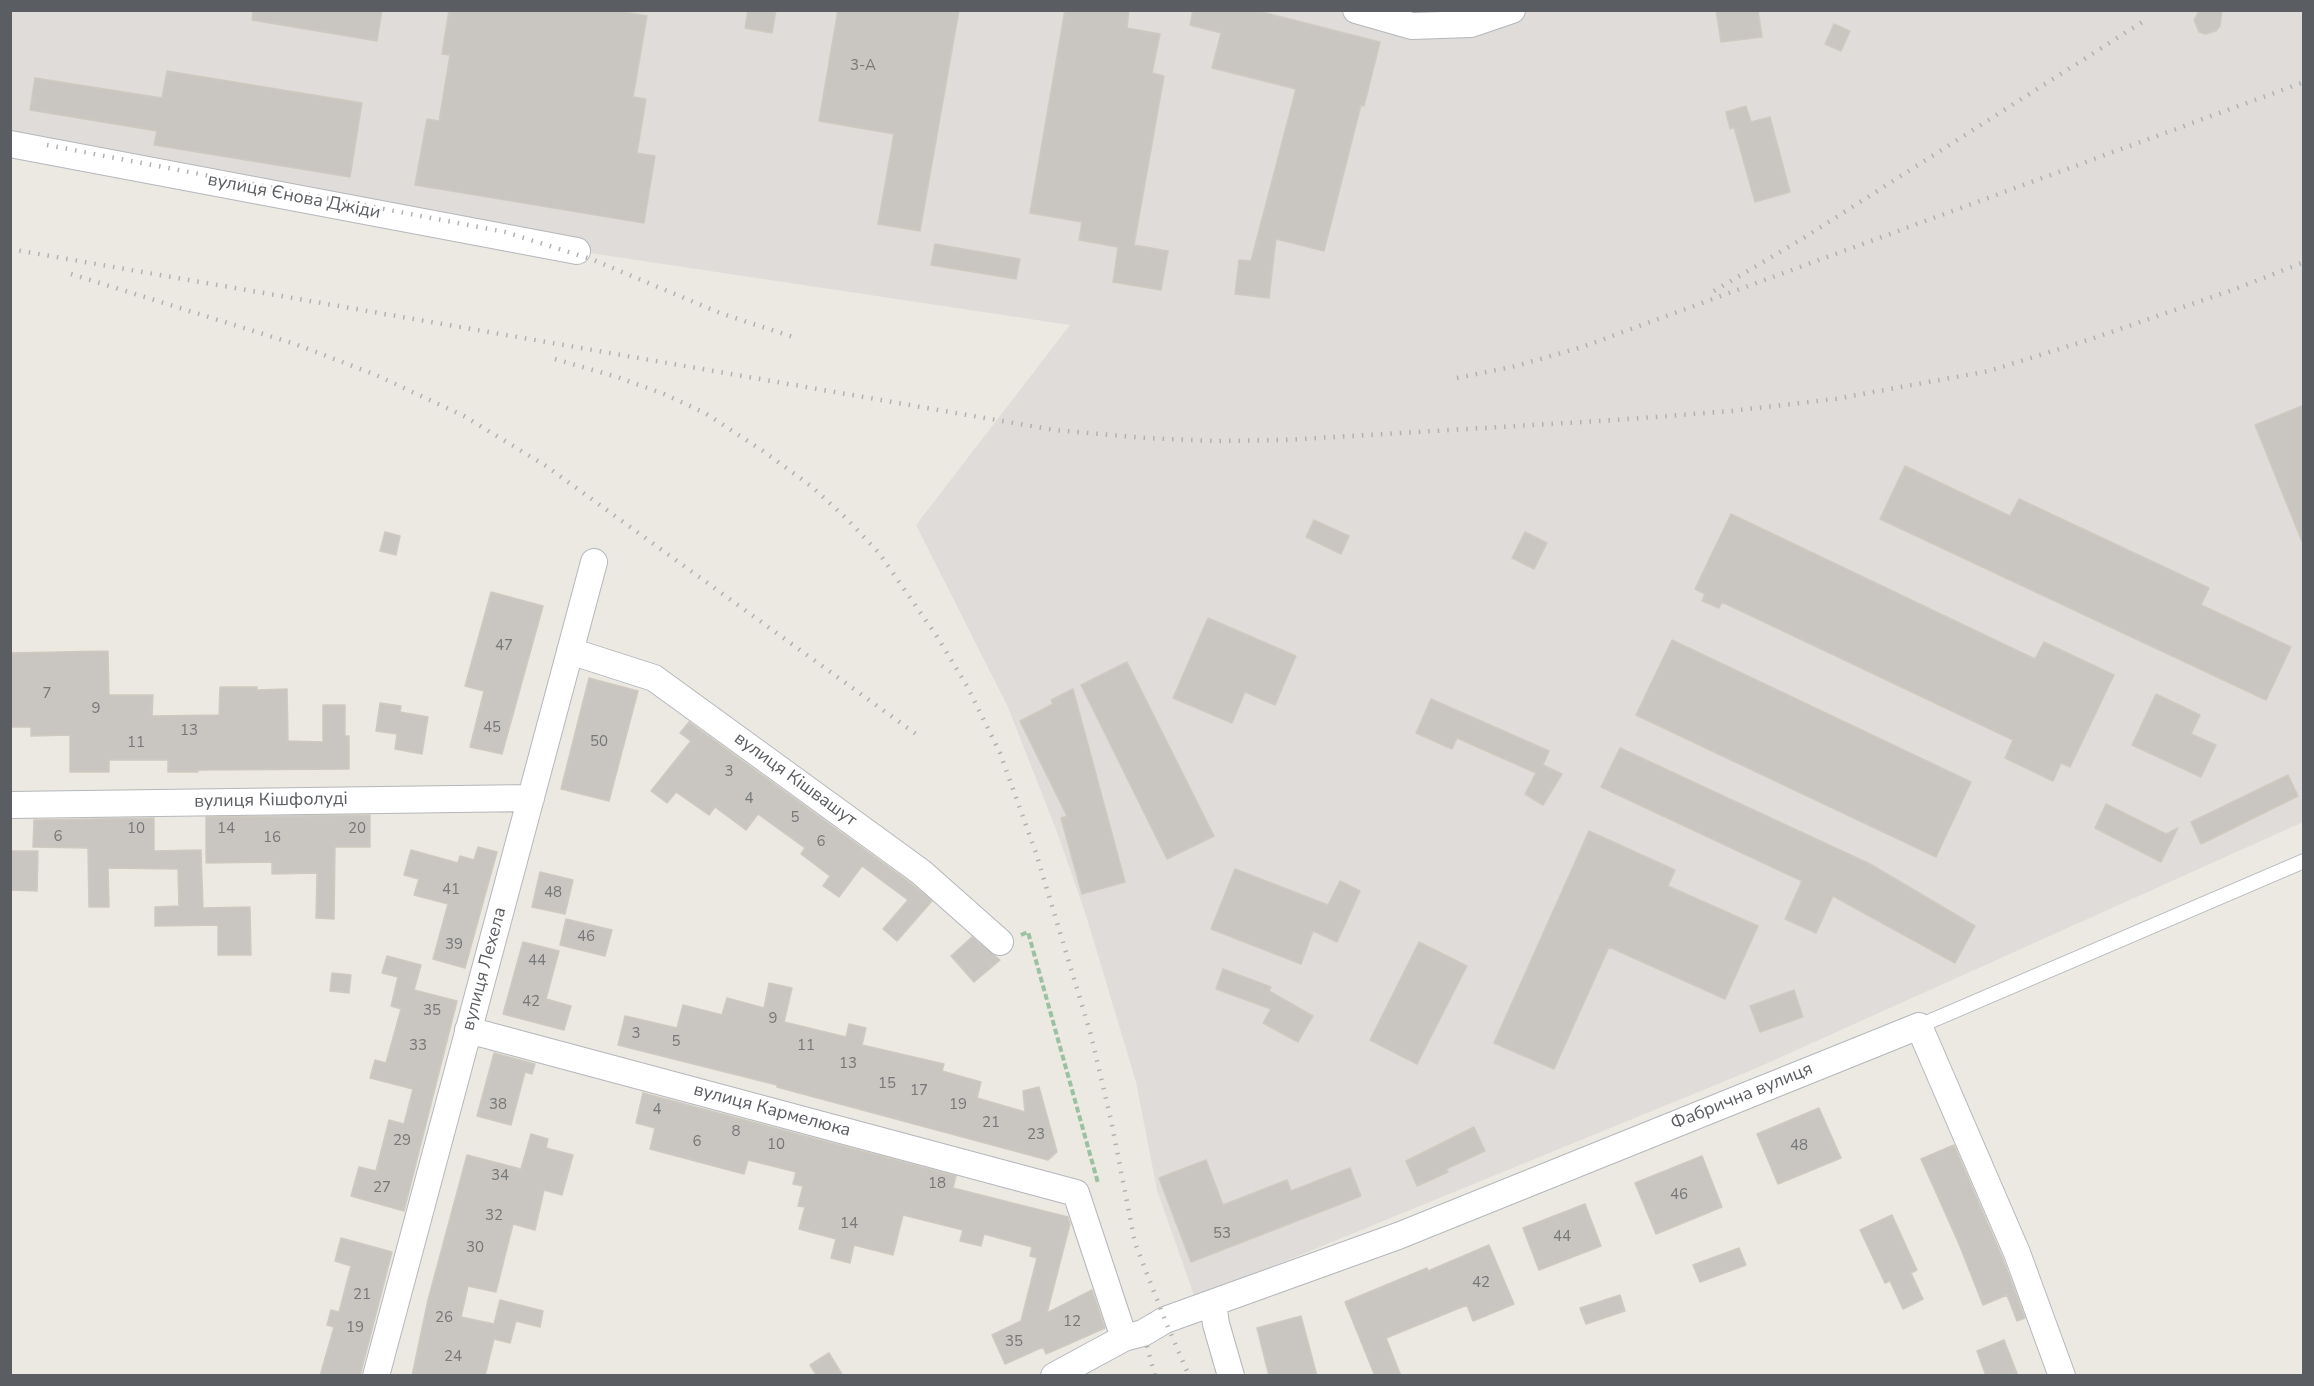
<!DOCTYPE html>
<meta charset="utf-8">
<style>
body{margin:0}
#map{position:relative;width:2314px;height:1386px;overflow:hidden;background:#ebe9e1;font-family:"Nunito Sans",sans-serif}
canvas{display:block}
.frame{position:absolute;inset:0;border:12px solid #5a5d61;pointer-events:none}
</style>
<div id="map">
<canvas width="2314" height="1386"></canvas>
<div class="frame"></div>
</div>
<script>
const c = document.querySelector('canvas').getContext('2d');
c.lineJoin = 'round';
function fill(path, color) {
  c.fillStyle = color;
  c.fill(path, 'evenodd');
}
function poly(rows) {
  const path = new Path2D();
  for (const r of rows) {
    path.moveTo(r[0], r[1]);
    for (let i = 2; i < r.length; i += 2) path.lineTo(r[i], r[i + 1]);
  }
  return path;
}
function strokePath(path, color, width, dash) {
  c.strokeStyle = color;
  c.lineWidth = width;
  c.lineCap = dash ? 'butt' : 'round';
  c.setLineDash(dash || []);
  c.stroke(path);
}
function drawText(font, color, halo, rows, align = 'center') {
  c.font = font + ' "Nunito Sans",sans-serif';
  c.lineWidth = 4.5;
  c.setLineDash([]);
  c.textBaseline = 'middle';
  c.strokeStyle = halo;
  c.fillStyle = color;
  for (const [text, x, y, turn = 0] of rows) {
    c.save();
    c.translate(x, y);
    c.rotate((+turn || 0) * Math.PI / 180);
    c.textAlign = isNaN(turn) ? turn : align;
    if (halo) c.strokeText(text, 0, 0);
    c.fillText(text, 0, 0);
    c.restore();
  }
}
fill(poly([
 [10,11,2303,11,2303,822,1752,1070,1195,1298,1157,1190,1136,1082,1086,915,1057,832,1008,707,916,525,1070,325,577,251,11,144]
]), '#dfdcd9');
const building = poly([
 [253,10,382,10,377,41,252,20,253,10],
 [449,10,614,10,647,16,633,97,646,99,637,153,655,156,644,223,415,185,427,119,439,121,450,55,442,54,449,10],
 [748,10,776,10,772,33,745,28,748,10],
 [838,10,959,10,920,231,878,224,894,134,819,121,838,10],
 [1065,10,1129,10,1127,28,1160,34,1152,73,1164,76,1134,245,1168,251,1161,290,1113,282,1118,247,1079,240,1082,222,1030,213,1065,10],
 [1193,10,1254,10,1380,42,1364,106,1361,105,1324,251,1276,239,1269,298,1235,294,1239,260,1251,261,1296,89,1212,68,1221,33,1190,25,1193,10],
 [1716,10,1758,10,1762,37,1721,42,1716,10],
 [2200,10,2222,10,2220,26,2216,31,2205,34,2199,32,2194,20,2200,10],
 [1834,24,1850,31,1841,51,1825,44,1834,24],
 [167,71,362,103,350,177,154,145,157,131,30,110,35,78,162,98,167,71],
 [1746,106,1751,122,1770,117,1790,192,1755,202,1734,127,1730,129,1726,112,1746,106],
 [935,244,1020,259,1016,279,931,265,935,244],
 [2304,405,2304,544,2303,544,2255,425,2304,405],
 [1905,466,2010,516,2019,499,2209,588,2201,605,2291,647,2266,700,1880,519,1905,466],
 [1731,514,2035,659,2044,642,2114,675,2070,767,2061,763,2053,781,2005,758,2013,740,1722,602,1719,608,1702,601,1705,594,1695,589,1731,514],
 [1314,520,1349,536,1341,554,1306,537,1314,520],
 [385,532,400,536,396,555,380,551,385,532],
 [1525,532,1547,543,1534,569,1512,558,1525,532],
 [491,592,543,606,502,754,470,747,484,691,465,686,491,592],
 [1208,618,1296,656,1275,705,1245,692,1232,723,1173,698,1208,618],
 [1672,640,1971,782,1936,857,1636,715,1672,640],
 [108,651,109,695,153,695,152,716,219,715,220,687,257,687,257,690,287,689,288,741,323,742,323,705,345,705,345,736,349,736,349,769,198,770,198,772,168,772,168,760,109,760,109,772,70,772,70,735,31,736,31,727,10,727,10,653,108,651],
 [1127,662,1214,836,1167,859,1081,685,1127,662],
 [589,678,638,691,609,801,561,789,589,678],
 [1073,689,1125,882,1082,894,1061,818,1067,816,1020,721,1053,704,1051,700,1073,689],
 [2156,694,2200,715,2191,734,2216,745,2201,777,2132,745,2156,694],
 [1431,699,1549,751,1543,765,1562,774,1543,805,1525,794,1536,773,1457,738,1452,749,1416,733,1431,699],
 [380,703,401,706,400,712,428,717,422,754,395,749,397,734,376,731,380,703],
 [689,722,912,884,932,901,897,941,883,929,908,900,862,866,839,897,823,886,830,876,801,854,805,848,758,814,746,830,715,807,709,815,676,792,667,803,651,791,691,741,680,733,689,722],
 [1620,748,1870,864,1975,926,1955,963,1833,896,1816,933,1785,919,1802,881,1601,787,1620,748],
 [2288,775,2298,796,2201,844,2191,822,2288,775],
 [2106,804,2166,834,2178,828,2161,862,2095,828,2106,804],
 [370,815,370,847,335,847,334,919,316,918,317,873,272,874,272,862,206,863,206,817,370,815],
 [154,818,154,851,201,850,203,908,250,907,251,955,218,955,218,925,155,926,155,907,179,906,178,869,108,868,109,907,89,907,88,848,33,847,34,820,154,818],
 [1589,831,1675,870,1668,886,1758,926,1725,999,1609,947,1554,1069,1494,1043,1589,831],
 [478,847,497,852,465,968,433,959,448,904,414,895,419,879,404,875,411,850,458,863,460,856,474,860,478,847],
 [10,851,38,851,37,891,10,890,10,851],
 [1235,869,1328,905,1340,881,1360,891,1337,942,1313,931,1301,964,1211,929,1235,869],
 [540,872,573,880,565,914,532,907,540,872],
 [566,919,612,930,605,956,560,945,566,919],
 [972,937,1000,960,974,982,951,956,972,937],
 [523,942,559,951,546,999,571,1006,564,1030,503,1014,523,942],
 [1419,942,1467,966,1417,1064,1370,1040,1419,942],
 [387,956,421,965,414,990,457,1001,404,1211,351,1196,359,1167,376,1171,389,1120,404,1124,413,1089,370,1078,375,1060,386,1063,401,1009,391,1006,398,977,382,973,387,956],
 [1223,969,1271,987,1269,991,1313,1016,1298,1042,1263,1023,1271,1009,1216,989,1223,969],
 [332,973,351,975,349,993,330,991,332,973],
 [769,983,792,988,784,1022,846,1037,849,1024,866,1028,862,1045,944,1064,942,1071,981,1082,977,1098,1025,1112,1023,1091,1039,1087,1057,1152,1048,1160,814,1097,777,1087,777,1085,618,1045,625,1016,677,1028,683,1005,722,1015,727,998,764,1008,769,983],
 [1794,990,1803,1017,1760,1032,1750,1006,1794,990],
 [494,1053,535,1064,532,1074,525,1072,511,1125,477,1116,494,1053],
 [643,1093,956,1176,953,1188,1068,1217,1070,1224,1047,1313,1092,1290,1105,1328,1046,1354,1043,1347,1005,1364,992,1335,1021,1321,1037,1258,1030,1256,1032,1247,984,1234,981,1246,960,1241,963,1230,903,1215,893,1255,854,1245,850,1263,831,1258,836,1239,799,1229,805,1207,798,1206,803,1186,793,1184,796,1172,748,1160,744,1174,650,1149,655,1128,636,1123,643,1093],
 [1819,1108,1841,1158,1778,1184,1757,1134,1819,1108],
 [1474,1127,1485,1151,1446,1169,1448,1172,1417,1186,1406,1161,1474,1127],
 [531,1134,548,1139,546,1148,573,1155,562,1195,544,1190,535,1230,513,1224,496,1292,468,1286,461,1317,494,1324,500,1300,543,1311,540,1327,516,1321,510,1343,494,1339,485,1376,412,1376,428,1300,467,1155,521,1169,531,1134],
 [1954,1145,2003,1259,2025,1318,2017,1321,2007,1295,1983,1305,1959,1244,1921,1159,1954,1145],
 [1702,1156,1722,1207,1656,1234,1635,1183,1702,1156],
 [1206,1160,1223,1205,1287,1180,1291,1191,1350,1168,1361,1196,1191,1262,1159,1178,1206,1160],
 [1585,1204,1601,1246,1539,1270,1523,1228,1585,1204],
 [1892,1215,1917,1270,1911,1273,1923,1299,1903,1309,1890,1281,1885,1283,1860,1230,1892,1215],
 [341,1238,392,1252,360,1376,320,1376,334,1327,327,1325,331,1310,339,1312,351,1266,335,1261,341,1238],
 [1489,1245,1514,1304,1473,1321,1467,1305,1386,1338,1401,1376,1375,1376,1345,1302,1427,1268,1428,1271,1489,1245],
 [1739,1248,1746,1265,1700,1282,1693,1265,1739,1248],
 [1620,1295,1625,1311,1586,1324,1580,1308,1620,1295],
 [1301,1316,1317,1376,1269,1376,1257,1328,1301,1316],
 [2004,1340,2018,1376,1986,1376,1977,1351,2004,1340],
 [829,1353,843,1376,817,1376,810,1365,829,1353]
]);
fill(building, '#c9c5c0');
strokePath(building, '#cfcac0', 1.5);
const service = poly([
 [1919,1026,2304,861]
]);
const minor = poly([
 [1356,10,1412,26,1471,24,1512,10],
 [10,144,577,251],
 [570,651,654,678,921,872,1000,942],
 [10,805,531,798],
 [468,1030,1076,1193,1124,1338],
 [1213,1304,1216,1324,1231,1376],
 [376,1376,594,562],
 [1054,1376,1124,1338,1143,1333,1165,1320,1398,1236,1919,1026,2017,1253,2062,1376]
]);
strokePath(service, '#b4b7bb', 16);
strokePath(minor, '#b4b7bb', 28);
strokePath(poly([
 [1021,935,1028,932,1098,1183]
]), '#9ac2a2', 4, [6, 3]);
strokePath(service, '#fff', 14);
strokePath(minor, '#fff', 26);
strokePath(poly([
 [47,145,505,232,591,259,720,313,796,338],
 [10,249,1054,430,1145,438,1215,441,1284,440,1616,420,1731,411,1835,399,1989,371,2091,339,2238,288,2304,262],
 [71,274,295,344,376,375,464,416,546,466,916,734],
 [1714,291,1802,239,2147,19],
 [555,359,617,377,664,394,705,413,763,451,811,486,846,518,879,553,936,635,967,686,1000,753,1036,853,1091,1035,1111,1120,1135,1243,1165,1320,1189,1376],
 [1457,378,1516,366,1582,347,2304,82],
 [1147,1346,1155,1376]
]), '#b0b1b1', 4.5, [1.5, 8]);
drawText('15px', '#767779', null, [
 ["3-А",863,66],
 ["47",504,646],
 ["7",47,694],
 ["9",96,709],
 ["45",492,728],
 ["13",189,731],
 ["50",599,742],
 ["11",136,743],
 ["3",729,772],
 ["4",749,799],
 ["5",795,818],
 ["10",136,829],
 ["14",226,829],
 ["20",357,829],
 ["6",58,837],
 ["16",272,838],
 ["6",821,842],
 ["41",451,890],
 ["48",553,893],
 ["46",586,937],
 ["39",454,945],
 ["44",537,961],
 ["42",531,1002],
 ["35",432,1011],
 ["9",773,1019],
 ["3",636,1034],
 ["5",676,1042],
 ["33",418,1046],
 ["11",806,1046],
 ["13",848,1064],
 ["15",887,1084],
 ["17",919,1091],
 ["38",498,1105],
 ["19",958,1105],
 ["4",657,1110],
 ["21",991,1123],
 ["8",736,1132],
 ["23",1036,1135],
 ["29",402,1141],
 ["6",697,1142],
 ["10",776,1145],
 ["48",1799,1146],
 ["34",500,1176],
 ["18",937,1184],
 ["27",382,1188],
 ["46",1679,1195],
 ["32",494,1216],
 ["14",849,1224],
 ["53",1222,1234],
 ["44",1562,1237],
 ["30",475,1248],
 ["42",1481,1283],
 ["21",362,1295],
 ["26",444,1318],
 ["12",1072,1322],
 ["19",355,1328],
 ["35",1014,1342],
 ["24",453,1357]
]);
drawText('18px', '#5a5d61', '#fff', [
 ["вулиця Єнова Джіди",294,197,11],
 ["вулиця Кішвашут",795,780,36],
 ["вулиця Кішфолуді",271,801,-1],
 ["вулиця Лехела",485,969,-75],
 ["Фабрична вулиця",1742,1097,-22],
 ["вулиця Кармелюка",772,1111,15]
]);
</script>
